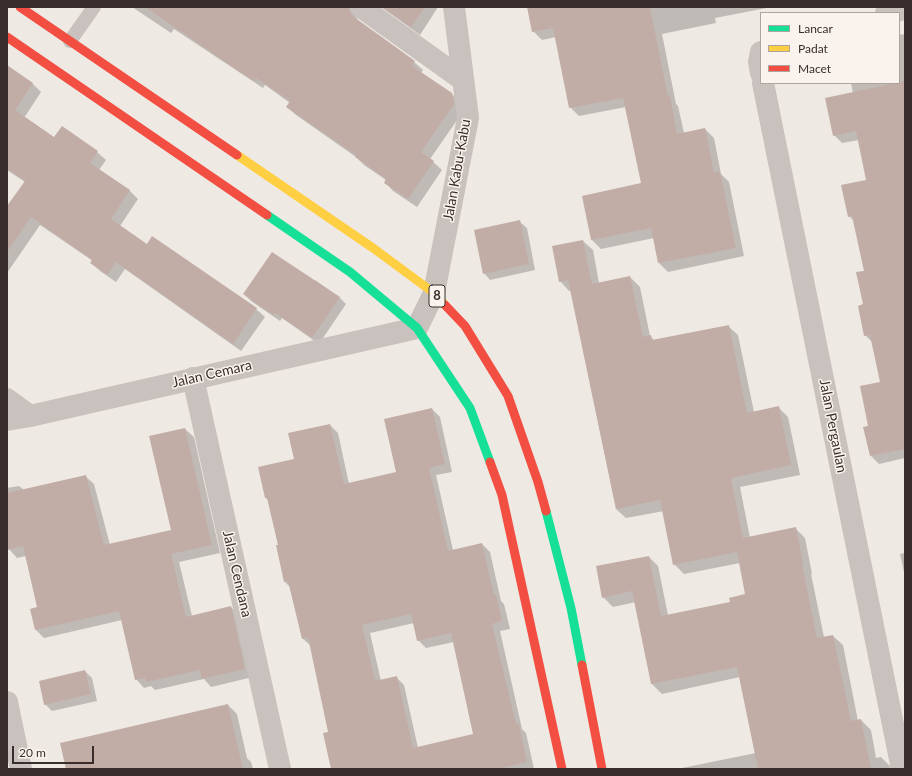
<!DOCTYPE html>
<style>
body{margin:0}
#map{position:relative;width:912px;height:776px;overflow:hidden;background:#efe9e4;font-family:Lato,sans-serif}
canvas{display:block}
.frame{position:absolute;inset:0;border:8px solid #392e2b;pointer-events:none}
.legend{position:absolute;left:760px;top:12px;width:140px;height:72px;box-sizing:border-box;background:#faf3ed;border:1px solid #ada49f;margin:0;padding:5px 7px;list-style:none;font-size:12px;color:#392e2b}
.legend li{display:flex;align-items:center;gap:8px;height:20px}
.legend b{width:20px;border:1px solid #ada49f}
.scale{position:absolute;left:12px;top:746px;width:82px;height:18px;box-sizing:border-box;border:2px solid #392e2b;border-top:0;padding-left:5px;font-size:12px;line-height:14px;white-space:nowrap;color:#392e2b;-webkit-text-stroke:3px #faf3ed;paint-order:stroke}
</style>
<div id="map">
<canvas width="912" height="776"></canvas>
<div class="frame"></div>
<ul class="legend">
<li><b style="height:5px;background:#16e098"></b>Lancar</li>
<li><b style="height:5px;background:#ffcf43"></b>Padat</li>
<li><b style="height:5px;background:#f24e42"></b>Macet</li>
</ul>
<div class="scale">20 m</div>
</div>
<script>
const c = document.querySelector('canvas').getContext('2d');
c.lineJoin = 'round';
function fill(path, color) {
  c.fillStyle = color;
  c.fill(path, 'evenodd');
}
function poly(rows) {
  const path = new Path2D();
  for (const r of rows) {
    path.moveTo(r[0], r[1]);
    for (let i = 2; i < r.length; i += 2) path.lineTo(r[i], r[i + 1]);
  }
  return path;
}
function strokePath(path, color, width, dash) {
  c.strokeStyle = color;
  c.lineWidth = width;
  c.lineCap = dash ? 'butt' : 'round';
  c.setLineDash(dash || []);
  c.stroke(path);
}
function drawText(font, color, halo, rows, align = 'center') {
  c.font = font + ' Lato,sans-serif';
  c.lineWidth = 3;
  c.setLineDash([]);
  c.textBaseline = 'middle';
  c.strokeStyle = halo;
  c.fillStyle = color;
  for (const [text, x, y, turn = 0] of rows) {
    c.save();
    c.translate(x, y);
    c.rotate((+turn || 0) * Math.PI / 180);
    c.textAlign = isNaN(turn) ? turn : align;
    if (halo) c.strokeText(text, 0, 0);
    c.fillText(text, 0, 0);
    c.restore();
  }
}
fill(poly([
 [132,7,360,7,356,15,358,21,414,62,423,70,421,73,452,94,460,103,462,113,430,159,442,170,417,207,393,191,385,182,386,180,364,165,356,157,296,115,287,107,290,103,265,85,263,88,174,29,171,33],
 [381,7,438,7,420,35],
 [528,7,772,7,715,18,716,23,662,34,676,104,678,106,684,133,705,129,714,138,721,174,729,182,744,256,668,272,659,263,654,238,601,249,592,240,583,196,642,184,626,107,579,116,570,107,556,37,542,40,533,31],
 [905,34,905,458,879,464,871,456,864,428,869,426,881,383,872,342,865,335,866,271,855,222,849,216,867,181,859,140,842,143,834,135,853,94,851,83,899,83,899,35],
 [7,66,33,84,41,92,24,118,54,139,97,152,106,160,99,170,130,191,138,199,120,226,147,245,256,309,265,317,241,351,125,269,116,282,100,271,92,263,93,261,40,225,7,273,7,208,25,182,7,170],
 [520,222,527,228,535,270,490,280,484,273],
 [583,241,593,250,599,283,630,277,640,287,650,336,655,341,728,326,738,335,754,412,778,407,788,417,800,475,740,487,750,538,795,528,805,538,812,574,811,574,824,637,833,636,843,645,858,721,861,720,871,730,876,758,881,757,890,766,891,769,677,769,756,753,740,677,662,694,652,684,636,602,613,607,603,597,649,557,658,566,668,615,731,603,747,595,740,563,684,574,674,564,664,511,626,518,616,509,571,290,569,291,560,281],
 [315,280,339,297,346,304,319,344,282,318,280,321,251,301,244,294,314,282],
 [432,409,440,417,452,472,436,475,453,550,482,544,490,552,501,601,504,604,510,629,500,631,522,729,526,733,534,769,332,769,329,733,311,646,302,638,291,588,285,582,277,546,279,545,269,501,266,498,295,460,330,425,338,433,349,484,397,473],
 [414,623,418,640,426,648,454,642,475,735,418,748,404,685,396,677,381,681,370,633],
 [185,429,194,437,220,553,179,562,192,616,231,607,239,616,253,677,211,687,204,679,155,690,151,686,144,688,136,679,122,620,44,638,36,630,38,608,26,556,17,558,9,549,7,542,7,488,19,486,24,490,85,476,94,484,110,545,172,531],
 [905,553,905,577,900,554],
 [85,671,92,678,97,701,52,711,45,704],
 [228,705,237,714,247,758,251,762,253,769,67,769]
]), '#0003');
fill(poly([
 [145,7,349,7,350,12,354,17,415,61,412,66,452,93,454,104,421,152,434,161,408,199,384,183,386,179,355,157,356,155,286,107,290,101,256,78,254,81,237,70],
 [382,7,425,7,411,27],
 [527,7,650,7,668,96,670,96,677,134,705,128,714,173,720,172,736,248,658,263,651,228,591,240,582,196,641,183,623,98,569,108,553,28,532,32],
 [7,65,33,83,15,110,54,137,62,126,98,151,90,163,130,190,111,219,147,244,152,236,257,308,233,344,116,262,107,275,90,263,92,260,31,217,7,252,7,206,25,181,7,169],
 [905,81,905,449,870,456,863,427,868,426,860,386,880,382,870,335,864,336,858,306,863,304,856,272,864,271,852,216,848,217,841,185,866,180,856,131,833,136,825,98],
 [520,220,529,264,483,274,474,230],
 [583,240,592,284,630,276,643,337,651,335,652,340,729,325,747,413,779,406,791,465,731,478,743,538,796,527,803,564,802,564,817,638,833,635,851,721,861,719,871,769,758,769,737,667,651,684,632,591,602,598,596,566,649,556,661,616,730,602,729,598,745,594,737,552,673,565,660,500,616,509,568,280,559,282,552,246],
 [272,252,340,297,312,338,275,313,273,315,243,294],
 [432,408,445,464,429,468,448,551,482,543,494,595,496,595,502,621,492,624,516,724,519,724,527,762,499,769,331,769,323,733,328,732,308,637,302,639,288,581,284,582,276,545,278,545,267,498,265,498,258,467,294,459,288,433,330,424,344,484,396,472,384,419],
 [411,614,417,641,451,633,473,734,413,748,397,676,375,681,362,625],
 [185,428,212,545,171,554,186,617,231,606,245,669,202,679,200,670,146,682,145,678,135,680,119,611,35,630,30,609,37,607,23,546,7,550,7,493,86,475,104,545,171,530,149,436],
 [85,670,91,694,44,705,39,681],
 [228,704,243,769,66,769,60,743]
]), '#c2aca6');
strokePath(poly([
 [70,41,94,7]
]), '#c8c1bd', 14);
strokePath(poly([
 [361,7,463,80],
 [886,13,905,9],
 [761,52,759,62,761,73],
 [763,83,902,769],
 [193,378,280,769],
 [7,399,30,416],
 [7,420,30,416,417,328,434,293,468,118,454,7],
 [7,702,21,769]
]), '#c8c1bd', 22);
strokePath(poly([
 [267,215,350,272,417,328,470,408,490,462],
 [546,511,571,608,582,665]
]), '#16e098', 9);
strokePath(poly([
 [237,155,373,248,434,293,445,305]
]), '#ffcf43', 9);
strokePath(poly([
 [20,7,237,155],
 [7,37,267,215],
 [445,305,465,326,508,396,538,482,546,511],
 [490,462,502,495,562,769],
 [582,665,602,769]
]), '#f24e42', 9);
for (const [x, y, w] of [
 [437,296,16]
]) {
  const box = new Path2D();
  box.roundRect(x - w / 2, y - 11, w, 22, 3);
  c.fillStyle = '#faf3ed';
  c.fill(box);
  strokePath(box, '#392e2b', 1);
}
drawText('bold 13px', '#392e2b', null, [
 ["8",437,296]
]);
drawText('14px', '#392e2b', '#faf3ed', [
 ["Jalan Kabu-Kabu",457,170,-80],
 ["Jalan Cemara",212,374,-13],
 ["Jalan Pergaulan",833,426,79],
 ["Jalan Cendana",237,574,77]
]);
</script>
